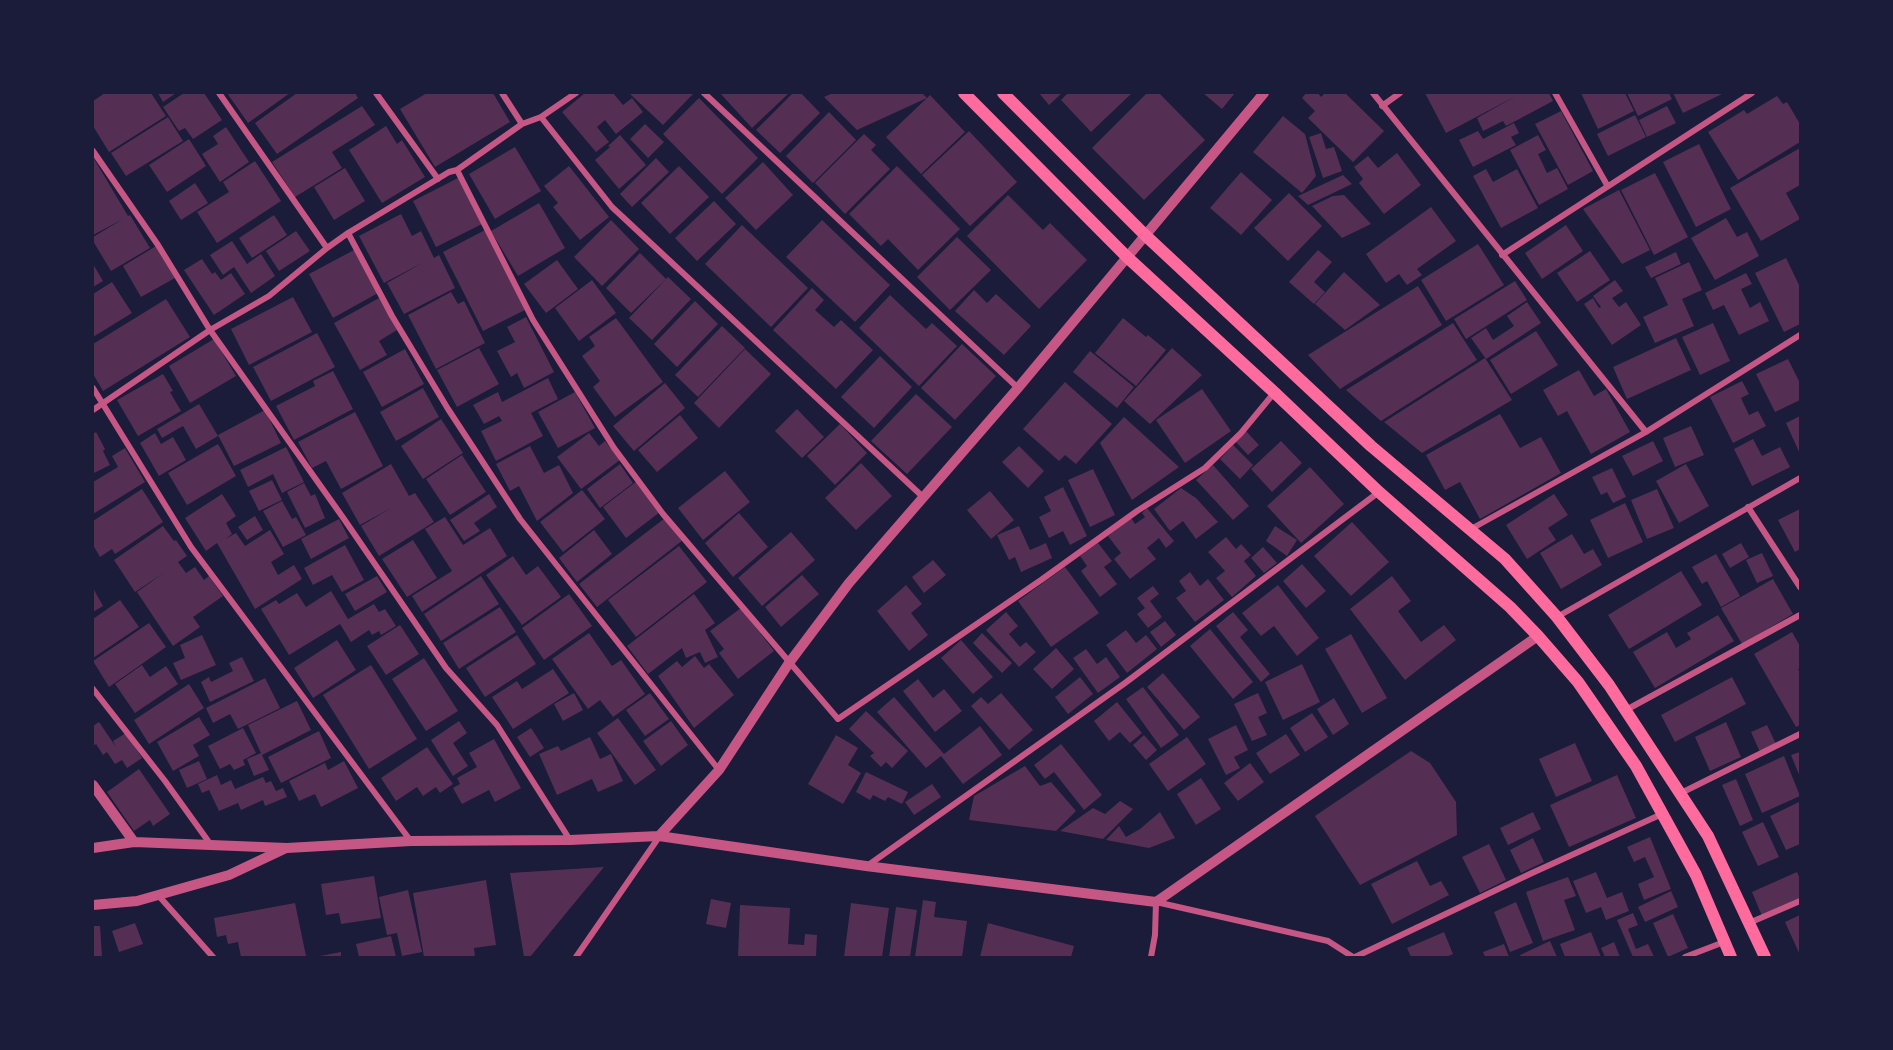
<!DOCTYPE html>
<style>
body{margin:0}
#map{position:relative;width:1893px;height:1050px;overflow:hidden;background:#1b1b3a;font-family:"Roboto Serif",serif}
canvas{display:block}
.frame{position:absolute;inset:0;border:94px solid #1b1b3a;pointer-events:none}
</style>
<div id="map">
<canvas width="1893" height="1050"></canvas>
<div class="frame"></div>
</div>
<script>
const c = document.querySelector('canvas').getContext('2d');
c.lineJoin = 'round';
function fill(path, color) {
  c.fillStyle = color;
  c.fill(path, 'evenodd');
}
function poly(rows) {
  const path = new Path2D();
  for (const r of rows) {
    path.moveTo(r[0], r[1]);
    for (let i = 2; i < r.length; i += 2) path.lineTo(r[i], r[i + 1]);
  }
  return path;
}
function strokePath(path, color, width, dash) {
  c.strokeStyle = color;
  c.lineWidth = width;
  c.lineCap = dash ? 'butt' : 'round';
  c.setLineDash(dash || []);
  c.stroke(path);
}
fill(poly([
 [105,93,151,93,166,116,109,152,93,126,93,101],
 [158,93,176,93,163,102],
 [184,93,204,93,222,120,193,139,185,128,179,131,163,107],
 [227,93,290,93,248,123],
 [297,93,355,93,358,98,277,154,255,123],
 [427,93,493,93,510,122,435,167,400,109],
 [585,93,613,93,623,105,632,98,643,112,616,134,605,120,597,127,609,142,596,152,562,112],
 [629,93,694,93,663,125],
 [720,93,789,93,752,128],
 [793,93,801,93,820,113,780,153,756,130],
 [833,93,922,93,927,98,930,95,965,132,921,174,886,137,927,98,857,130,824,97],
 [1039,93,1062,93,1049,105],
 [1068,93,1132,93,1091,132,1061,100],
 [1147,93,1159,93,1205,140,1144,200,1092,148],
 [1203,93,1235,93,1222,109],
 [1306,93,1318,93,1321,97,1325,93,1345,93,1384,131,1353,162,1308,118,1315,111,1302,98],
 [1425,93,1549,93,1553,101,1506,126,1503,121,1483,131,1477,118,1516,96,1446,133],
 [1581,93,1625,93,1634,111,1598,129],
 [1627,93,1669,93,1672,99,1638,116],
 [1673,93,1724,93,1683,113],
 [1777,96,1783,104,1787,102,1800,124,1800,142,1738,180,1708,132,1744,110,1747,114],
 [699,98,758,158,722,194,663,134],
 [362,106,375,125,332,152,342,168,295,197,272,162],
 [1667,106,1676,123,1647,137,1639,120],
 [1561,111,1593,171,1568,185,1535,124],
 [829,112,856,140,813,183,786,156],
 [1635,115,1646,137,1608,156,1597,134],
 [1283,116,1305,134,1316,176,1302,193,1253,152],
 [168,117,183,141,126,176,111,153],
 [1514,123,1519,133,1511,137,1516,145,1473,167,1459,140,1478,131,1483,139],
 [645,124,664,142,648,158,630,139],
 [386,126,397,144,402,140,425,177,382,203,349,150],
 [226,127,249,162,220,182,202,154,218,144,213,136],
 [969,131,1017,182,970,226,922,175],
 [1321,133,1326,149,1334,147,1342,171,1323,178,1309,137],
 [864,134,876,145,871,150,890,169,845,214,815,183],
 [620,135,646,165,619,189,595,160,610,147,608,146],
 [1538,135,1546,150,1538,154,1547,173,1557,168,1568,189,1539,205,1510,150],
 [189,139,206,166,167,192,149,165],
 [1699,144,1731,209,1696,227,1663,162],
 [515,147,541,191,495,219,469,174],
 [1800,148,1800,185,1786,193,1800,219,1761,241,1730,188],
 [1397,153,1421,185,1384,214,1359,183,1363,179,1354,167,1368,156,1378,168],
 [93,157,128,216,130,215,150,248,111,271,93,241,93,237,123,219,93,235],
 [656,158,669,172,632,207,620,194],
 [255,161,281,201,217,243,197,212,229,192,223,182],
 [763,162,793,195,756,230,725,198],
 [569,166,609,217,580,240,553,207,558,203,544,186],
 [679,166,709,197,670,234,641,203],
 [897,166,960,229,918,270,888,239,881,246,849,214],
 [345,168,365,201,334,220,314,187],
 [1486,169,1493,182,1517,169,1538,208,1501,228,1473,176],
 [1241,172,1272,200,1241,235,1210,208],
 [1655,173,1688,237,1654,255,1621,190],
 [1343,175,1352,184,1308,205,1298,196],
 [458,178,482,224,436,247,413,201],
 [195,183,208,203,181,220,169,201],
 [1619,190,1650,250,1622,264,1583,209],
 [1289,193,1322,226,1288,261,1254,228],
 [1008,195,1043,230,1050,223,1087,260,1039,309,967,236],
 [1344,195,1371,224,1342,238,1312,206,1333,196],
 [714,201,736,224,697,261,675,238],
 [539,203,565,248,518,276,491,231],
 [1431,207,1456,241,1417,269,1422,275,1407,285,1399,274,1386,283,1366,254],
 [401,214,412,236,421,231,434,258,439,255,455,288,404,314,387,283,424,262,384,283,359,236],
 [274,215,287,235,252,258,239,238],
 [1726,218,1737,237,1747,232,1759,256,1715,280,1691,238],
 [611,220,639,249,602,286,574,257],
 [822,220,890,285,855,322,786,257],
 [742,225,808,288,771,327,705,264],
 [1566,225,1583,251,1542,279,1525,253],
 [485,230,525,310,483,331,443,252],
 [296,231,310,251,279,271,266,251],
 [957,237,991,270,950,310,917,277],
 [232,241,247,264,261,254,275,276,251,293,234,267,223,275,210,255],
 [1478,244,1504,285,1446,321,1421,280],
 [156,246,175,278,141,297,123,266],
 [354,250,378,293,333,318,309,274],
 [1318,250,1332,262,1314,282,1325,292,1314,304,1289,282],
 [1590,251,1610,280,1577,302,1557,273],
 [1676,252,1681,264,1651,278,1645,267],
 [640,253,666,279,631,313,606,288],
 [1786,258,1800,287,1800,324,1784,332,1755,273],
 [202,259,212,274,215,272,221,280,231,273,245,294,214,315,184,270],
 [557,260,578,289,546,313,524,284],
 [1689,262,1702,290,1682,299,1694,326,1655,343,1643,317,1668,305,1655,278],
 [93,264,103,281,93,287],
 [1344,272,1380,305,1345,330,1315,304],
 [1746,273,1752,284,1741,289,1750,308,1760,302,1769,321,1739,335,1724,305,1713,310,1705,293],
 [668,277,691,299,652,340,629,318],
 [592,280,616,313,579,341,555,308],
 [1615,280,1623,291,1612,298,1619,307,1626,302,1641,325,1612,345,1584,304,1593,298,1599,308,1601,307,1593,296],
 [1515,281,1527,300,1466,339,1454,319],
 [112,282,132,313,93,337,93,294],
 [1418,286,1442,325,1340,389,1308,355],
 [812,288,824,300,815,310,834,327,841,320,873,350,836,389,773,330],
 [974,290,987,303,996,294,1031,326,1004,355,955,311],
 [451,292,458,304,464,301,485,343,436,369,408,315],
 [890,295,926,329,932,323,957,346,919,386,859,328],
 [293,297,312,332,249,365,231,329],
 [379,298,397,330,379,341,387,355,360,370,334,323],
 [166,299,190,337,103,391,93,374,93,344],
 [695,301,718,324,677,367,654,344],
 [1527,302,1541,323,1486,359,1471,338,1486,328,1493,340,1514,326,1507,316],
 [526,317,554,372,524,388,517,373,511,377,497,351,515,342,507,327],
 [616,318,663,382,615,417,593,387,600,381,582,356,595,346,589,337],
 [1123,318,1146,337,1148,335,1166,350,1136,386,1095,353],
 [1453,323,1477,360,1381,421,1346,390],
 [1713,323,1730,361,1700,375,1682,337],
 [722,326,745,348,698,397,675,375],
 [1536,331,1558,365,1511,394,1490,360],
 [317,333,335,367,271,401,253,367],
 [1676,338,1691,370,1627,399,1613,367],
 [214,339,236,376,190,403,169,366],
 [962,344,996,376,955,420,921,388],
 [479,348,499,384,457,407,437,370],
 [1172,348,1202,375,1150,424,1124,401],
 [405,349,424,384,382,407,363,372],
 [745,349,771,374,719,428,694,403],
 [1090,351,1134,387,1117,408,1073,372],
 [880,356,912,387,874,428,841,397],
 [1485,358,1512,400,1422,453,1384,422],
 [1788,359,1800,383,1800,400,1775,412,1756,374],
 [1579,370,1594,396,1606,389,1630,432,1591,454,1567,411,1558,416,1543,390],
 [333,371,353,409,294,440,276,406,315,386,313,381],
 [163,374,173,391,170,392,181,411,138,436,117,400],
 [548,378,558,399,531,413,543,436,496,461,481,431,502,421,499,416,484,424,473,405,498,392,502,402],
 [1742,381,1749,394,1741,398,1749,415,1758,411,1766,426,1733,443,1710,397],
 [1065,382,1112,424,1076,464,1065,455,1059,461,1023,429],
 [665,383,685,408,634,451,613,426],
 [423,388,439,417,396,441,380,412],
 [1202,389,1231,431,1185,463,1156,420],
 [575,392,595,428,558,448,538,412],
 [916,394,952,427,907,474,871,441],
 [199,404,218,436,196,449,183,426,162,438,157,429],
 [797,409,824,437,802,458,775,431],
 [265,410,281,443,234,466,218,435],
 [355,412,383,466,341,489,326,461,312,468,298,442],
 [1500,414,1520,448,1541,437,1561,473,1480,519,1460,482,1445,490,1426,455],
 [680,415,698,438,657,472,638,450],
 [1800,416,1800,454,1786,423],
 [1124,417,1179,467,1132,500,1100,443],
 [441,419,463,453,423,479,401,446],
 [840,424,867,453,835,485,807,456],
 [1691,426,1704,455,1675,467,1663,438],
 [1246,431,1259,445,1248,455,1235,441],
 [96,432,105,449,103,451,110,465,94,473,93,434],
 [155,433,161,444,173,437,186,460,159,476,140,443],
 [589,433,599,446,605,441,620,460,581,489,557,457],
 [1753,439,1762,456,1780,447,1790,467,1752,486,1734,449],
 [1281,441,1302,463,1272,492,1251,469],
 [1653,441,1663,461,1633,476,1622,456],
 [218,444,236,476,187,505,168,473],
 [1233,445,1253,465,1240,479,1220,459],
 [530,446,544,473,559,465,573,493,537,521,519,486,510,491,496,464],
 [1019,446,1044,471,1028,488,1002,462],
 [286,447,304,482,282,493,273,474,248,487,240,470],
 [125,448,145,482,93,514,93,482,118,467,112,456],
 [462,455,486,492,450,515,426,479],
 [861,463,892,496,856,530,825,498],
 [391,464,409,496,415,493,434,522,379,556,361,526,391,508,360,525,342,493],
 [620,464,633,483,600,508,587,489],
 [1686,464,1709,506,1679,523,1656,481],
 [1213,465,1249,506,1233,520,1196,480],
 [1310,467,1344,504,1301,543,1267,506],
 [1612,468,1626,497,1613,503,1607,492,1601,495,1592,477],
 [1093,469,1115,515,1090,527,1068,480],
 [725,471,750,502,703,540,678,508],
 [272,480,282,500,259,511,249,491],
 [637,481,660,512,626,538,603,507],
 [304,483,311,496,315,494,325,518,305,528,287,492],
 [1063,487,1087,536,1070,545,1063,531,1049,538,1039,517,1051,511,1044,497],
 [1181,488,1196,498,1218,522,1196,539,1183,521,1170,531,1154,509],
 [142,489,163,522,115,554,112,549,100,557,93,545,93,521],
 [1657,489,1674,528,1647,539,1631,500],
 [582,490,605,519,563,552,540,522],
 [990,491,1014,520,991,539,967,510],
 [222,494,236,516,226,523,232,534,225,539,236,533,245,546,270,530,284,554,271,562,278,575,294,565,302,579,255,609,217,543,206,551,185,518],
 [489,494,497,507,474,523,480,531,464,541,450,520],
 [1554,494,1568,515,1548,528,1556,540,1527,559,1506,525],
 [282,501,292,519,296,517,306,535,283,547,263,511],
 [1625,503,1643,542,1608,558,1590,520],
 [1147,508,1174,541,1166,548,1159,538,1147,548,1156,559,1130,579,1114,559,1121,553,1108,536,1131,518,1135,524,1145,517,1142,513],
 [1800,509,1800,549,1795,552,1778,520],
 [739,513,768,547,733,577,705,543],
 [255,516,263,530,247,540,238,527],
 [445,517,463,545,490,528,507,556,422,612,412,596,452,571,425,529],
 [665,518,683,540,597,607,579,584],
 [339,519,349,538,311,559,301,539],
 [1352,522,1389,562,1351,596,1314,556],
 [163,526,174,541,176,540,187,556,178,562,186,573,195,567,204,580,209,576,223,596,193,617,200,627,173,646,137,592,165,572,135,592,114,560],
 [1019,526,1030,550,1046,543,1052,558,1021,572,1015,557,1009,560,997,535],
 [1275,526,1297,540,1287,556,1266,541],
 [594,530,612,554,577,582,559,558],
 [791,532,815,560,762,606,738,578],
 [1572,534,1584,554,1593,549,1602,565,1561,589,1540,553],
 [1226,537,1236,549,1241,544,1251,555,1244,561,1256,576,1232,597,1216,578,1225,571,1208,552],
 [413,540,437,578,407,597,382,559],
 [1098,543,1112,561,1104,567,1117,584,1100,597,1081,571,1087,566,1080,556],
 [1741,543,1749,557,1730,568,1722,554],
 [345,545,364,580,342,592,332,575,313,585,304,568],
 [679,546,707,582,636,637,608,600],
 [1263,547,1277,563,1264,573,1251,558],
 [1762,553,1773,576,1757,583,1746,560],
 [1716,554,1740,596,1721,607,1707,581,1702,584,1692,567],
 [513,556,526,575,538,566,561,597,522,625,486,575],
 [933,560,946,575,924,593,912,577],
 [1302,564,1326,591,1306,608,1283,581],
 [1065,567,1099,613,1051,647,1018,601],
 [1681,571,1702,605,1629,649,1608,615],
 [1190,572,1200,586,1208,579,1224,600,1195,622,1176,598,1186,591,1179,581],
 [802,575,819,594,781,627,765,607],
 [377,576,387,592,355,611,345,594],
 [481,576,499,604,441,641,424,614],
 [1392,576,1411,601,1398,611,1421,642,1444,625,1456,640,1405,680,1350,609],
 [1773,579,1793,614,1742,644,1721,608],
 [906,585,922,604,911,613,928,635,909,651,877,611],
 [1278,585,1319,638,1297,656,1274,626,1261,636,1242,613],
 [1153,586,1159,594,1150,601,1162,617,1148,628,1137,614,1145,608,1137,598],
 [93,588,103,606,93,612],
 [331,591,348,619,374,604,379,612,385,609,396,626,381,635,379,631,372,635,369,630,351,642,340,624,289,655,261,609,276,600,279,604,297,593,306,607],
 [569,594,592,626,544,660,522,628],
 [694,594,715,623,705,630,718,657,705,663,700,652,686,658,682,648,648,674,627,646],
 [120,600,139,627,93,658,93,619],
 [500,607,516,632,459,669,443,643],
 [741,608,774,651,738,679,719,653,724,649,710,631],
 [1006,612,1018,626,1009,634,1020,647,1026,642,1036,652,1019,667,986,630],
 [1233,612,1248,630,1240,637,1270,674,1261,682,1216,626],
 [1718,615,1734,641,1655,688,1633,652,1667,632,1676,648,1691,639,1687,633],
 [1165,621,1176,635,1161,647,1150,632],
 [149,623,166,647,109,687,93,661],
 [400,625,419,654,386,675,367,646],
 [1210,629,1253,682,1233,699,1190,646],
 [1126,630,1136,643,1146,635,1157,649,1127,673,1106,645],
 [1792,632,1800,646,1800,668,1798,669,1800,673,1800,725,1796,727,1754,654],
 [589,633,612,666,621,660,645,694,613,717,600,700,588,709,552,659],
 [982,633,1012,663,1002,673,973,643],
 [1351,634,1387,698,1362,713,1325,649],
 [202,635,216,665,181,680,173,663,185,658,180,645],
 [517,635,536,664,485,697,466,668],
 [337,640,356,670,313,698,294,668],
 [961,640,993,677,973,694,941,658],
 [1056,648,1074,669,1052,689,1033,669],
 [1086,649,1097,664,1106,657,1120,677,1098,693,1073,658],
 [695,656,704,668,709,664,734,695,694,728,658,676,677,661,682,667],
 [242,657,254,681,210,702,201,682,209,677,211,682,233,671,229,663],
 [424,658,458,711,426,731,392,679],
 [1302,664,1320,702,1283,720,1265,682],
 [142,665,150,677,166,666,178,684,135,713,115,684],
 [371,665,417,739,369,769,323,695],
 [553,669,569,693,513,729,492,697,517,681,522,689],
 [1163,673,1200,717,1184,730,1147,687],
 [1080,677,1093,694,1068,714,1055,697],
 [1732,677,1746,704,1675,742,1661,715],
 [265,678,280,708,238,729,230,714,213,723,206,708],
 [918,679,933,698,944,689,962,711,935,732,903,691],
 [189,684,204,708,149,744,134,720],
 [1143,687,1179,735,1161,748,1126,699],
 [574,693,583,710,563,721,554,704],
 [650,693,669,719,645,736,626,710],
 [1001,693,1033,730,1009,750,971,706,981,697,988,704],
 [1258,693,1267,713,1258,717,1267,735,1252,741,1234,704],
 [894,697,944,754,980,726,1002,755,963,784,941,756,926,768,877,712],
 [1334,698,1349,724,1333,735,1317,709],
 [297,701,311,730,262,755,269,770,254,776,247,759,261,753,248,725],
 [1117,702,1142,733,1130,743,1120,732,1109,741,1094,721],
 [866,711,908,751,892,768,886,762,881,767,870,756,874,753,849,729],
 [1312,713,1328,737,1305,752,1290,728],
 [199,717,210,735,193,745,199,756,173,771,157,742],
 [618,718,656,770,635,785,597,733],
 [459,721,467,733,453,743,468,766,453,776,431,740],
 [671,721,688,745,661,766,643,741],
 [99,722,116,747,113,741,126,733,142,758,127,768,122,760,115,764,107,752,103,755,96,744,93,746,93,726],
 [1726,722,1741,757,1710,771,1695,737],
 [1236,725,1248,750,1234,757,1240,768,1226,775,1208,739],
 [1767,725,1776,744,1760,752,1751,732],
 [243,728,256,753,243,760,245,765,234,770,230,764,220,769,208,746],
 [531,728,544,748,530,757,517,737],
 [319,731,331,758,281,783,268,757],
 [1286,734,1300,755,1270,774,1256,753],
 [836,735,858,748,848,765,861,773,843,804,808,784],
 [1144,735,1157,750,1146,760,1133,745],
 [590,737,600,759,611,754,623,781,598,792,592,779,557,795,539,754,558,746,561,751],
 [1187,737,1206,764,1168,791,1149,764],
 [494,739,521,788,495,802,489,790,462,804,453,788,460,784,457,778,477,767,469,753],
 [1575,743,1592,781,1556,797,1539,759],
 [1061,744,1102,795,1084,810,1054,772,1045,779,1034,765],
 [427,747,453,784,440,793,436,787,423,796,417,787,396,801,381,778],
 [1411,751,1430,763,1456,802,1457,835,1360,885,1315,816],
 [1800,752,1800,777,1791,755],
 [1784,756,1800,796,1762,813,1745,774],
 [199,761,207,779,187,788,179,770],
 [344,761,358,788,321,807,315,794,299,801,289,781,325,763,328,770],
 [1250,763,1264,782,1238,801,1224,783],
 [1025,766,1040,786,1051,782,1076,811,1056,831,969,820,974,796],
 [139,769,170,814,153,826,150,820,134,831,107,792],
 [866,772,908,792,902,804,888,797,885,801,873,795,870,800,856,792],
 [217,775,221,785,231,780,235,789,263,777,266,783,271,781,276,791,283,788,287,797,265,806,263,800,241,810,238,803,219,811,209,790,202,793,198,784],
 [1617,775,1636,818,1569,847,1550,805],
 [1201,778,1221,809,1196,825,1177,794],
 [1736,779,1753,820,1740,826,1722,785],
 [932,784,941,797,914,815,905,802],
 [1120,801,1133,809,1103,839,1060,831,1093,808,1105,814],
 [1799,802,1800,844,1786,850,1770,816],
 [1160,812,1175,838,1149,848,1106,840,1119,826,1126,837,1140,829],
 [1533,812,1541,829,1508,845,1500,828],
 [1763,822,1779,857,1758,866,1742,832],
 [1650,837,1671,889,1644,900,1638,884,1654,877,1645,857,1634,862,1627,847],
 [1533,838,1544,862,1521,873,1510,850],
 [1489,844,1506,880,1480,893,1462,857],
 [1417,861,1430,886,1441,881,1449,895,1392,924,1371,884],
 [604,867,530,957,524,957,510,873],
 [1596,872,1607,898,1622,892,1629,911,1606,920,1601,907,1586,913,1573,881],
 [1797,872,1800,879,1800,899,1762,916,1752,892],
 [374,876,381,918,341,924,339,913,326,915,321,884],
 [1568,877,1576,896,1564,900,1575,930,1543,941,1526,892],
 [486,880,496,945,474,948,475,957,424,957,413,893],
 [408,890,422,952,402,956,397,933,387,935,379,897],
 [1671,891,1678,907,1645,922,1638,907],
 [711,899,731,903,726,928,706,924],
 [923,900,936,902,934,917,967,921,962,957,915,957],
 [1516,902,1533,943,1510,952,1494,912],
 [295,903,306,956,241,957,238,942,228,944,226,935,217,937,214,918],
 [851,903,889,908,882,957,844,957],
 [740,905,790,908,788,944,804,945,805,934,817,935,816,957,738,957],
 [896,907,917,910,910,957,889,957],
 [1633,913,1638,925,1628,929,1636,949,1648,944,1654,957,1633,957,1617,920],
 [1673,914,1688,948,1668,957,1653,923],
 [1800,915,1800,955,1785,922],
 [135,923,143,944,119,952,112,931],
 [988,923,1074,946,1071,957,980,957],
 [93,926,100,926,102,957,93,957],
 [1444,932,1453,954,1446,957,1411,957,1407,948],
 [1591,932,1601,957,1565,957,1560,944],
 [391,936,396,957,359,957,356,944],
 [1550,941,1557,957,1521,957,1520,955],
 [1614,942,1620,957,1605,957,1601,948],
 [1504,944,1509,957,1485,957,1483,952],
 [341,952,341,957,320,957,320,956]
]), '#542f53');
strokePath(poly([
 [219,93,327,248],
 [376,93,438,179],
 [502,93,522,124],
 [704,93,1018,388],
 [1373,93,1646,432],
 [1555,93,1607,185],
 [1382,106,1400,93],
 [541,117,612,207,922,496],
 [93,151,158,245,210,330,344,519,446,668,497,725,570,840],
 [457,170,533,320,614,448,663,514,838,719,1041,580,1137,511,1205,468,1241,433,1274,393],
 [348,233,392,316,448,409,520,519,719,770],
 [1502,255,1752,93],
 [93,388,191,547,410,840],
 [93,410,210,330,269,296,327,248,348,233,449,172,457,170,522,124,541,117,576,93],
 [1748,507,1800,587],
 [1471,529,1646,432,1800,335],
 [1557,617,1800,478],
 [93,689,165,781,211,845],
 [1626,710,1800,615],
 [1681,793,1800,734],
 [867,866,1125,683,1379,492],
 [158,895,213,957],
 [1749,923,1800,901],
 [576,957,659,837],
 [1151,957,1155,935,1156,902,1328,941,1353,957],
 [1355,957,1532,873,1662,814],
 [1685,957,1724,942]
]), '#c65784', 6);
strokePath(poly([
 [93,785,134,842],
 [659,836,719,770,789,663,849,583,1018,388,1264,93],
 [93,848,134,842,287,848,411,841,570,840,659,836,866,866,1156,902,1538,636],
 [93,905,137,901,229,875,284,849]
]), '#c65784', 10);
strokePath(poly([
 [964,93,1127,257,1275,393,1379,492,1510,607,1538,636,1578,682,1636,766,1696,875,1731,957],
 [1003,93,1145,235,1371,446,1505,559,1557,617,1609,685,1708,836,1765,957]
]), '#ff6b9d', 12);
</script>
